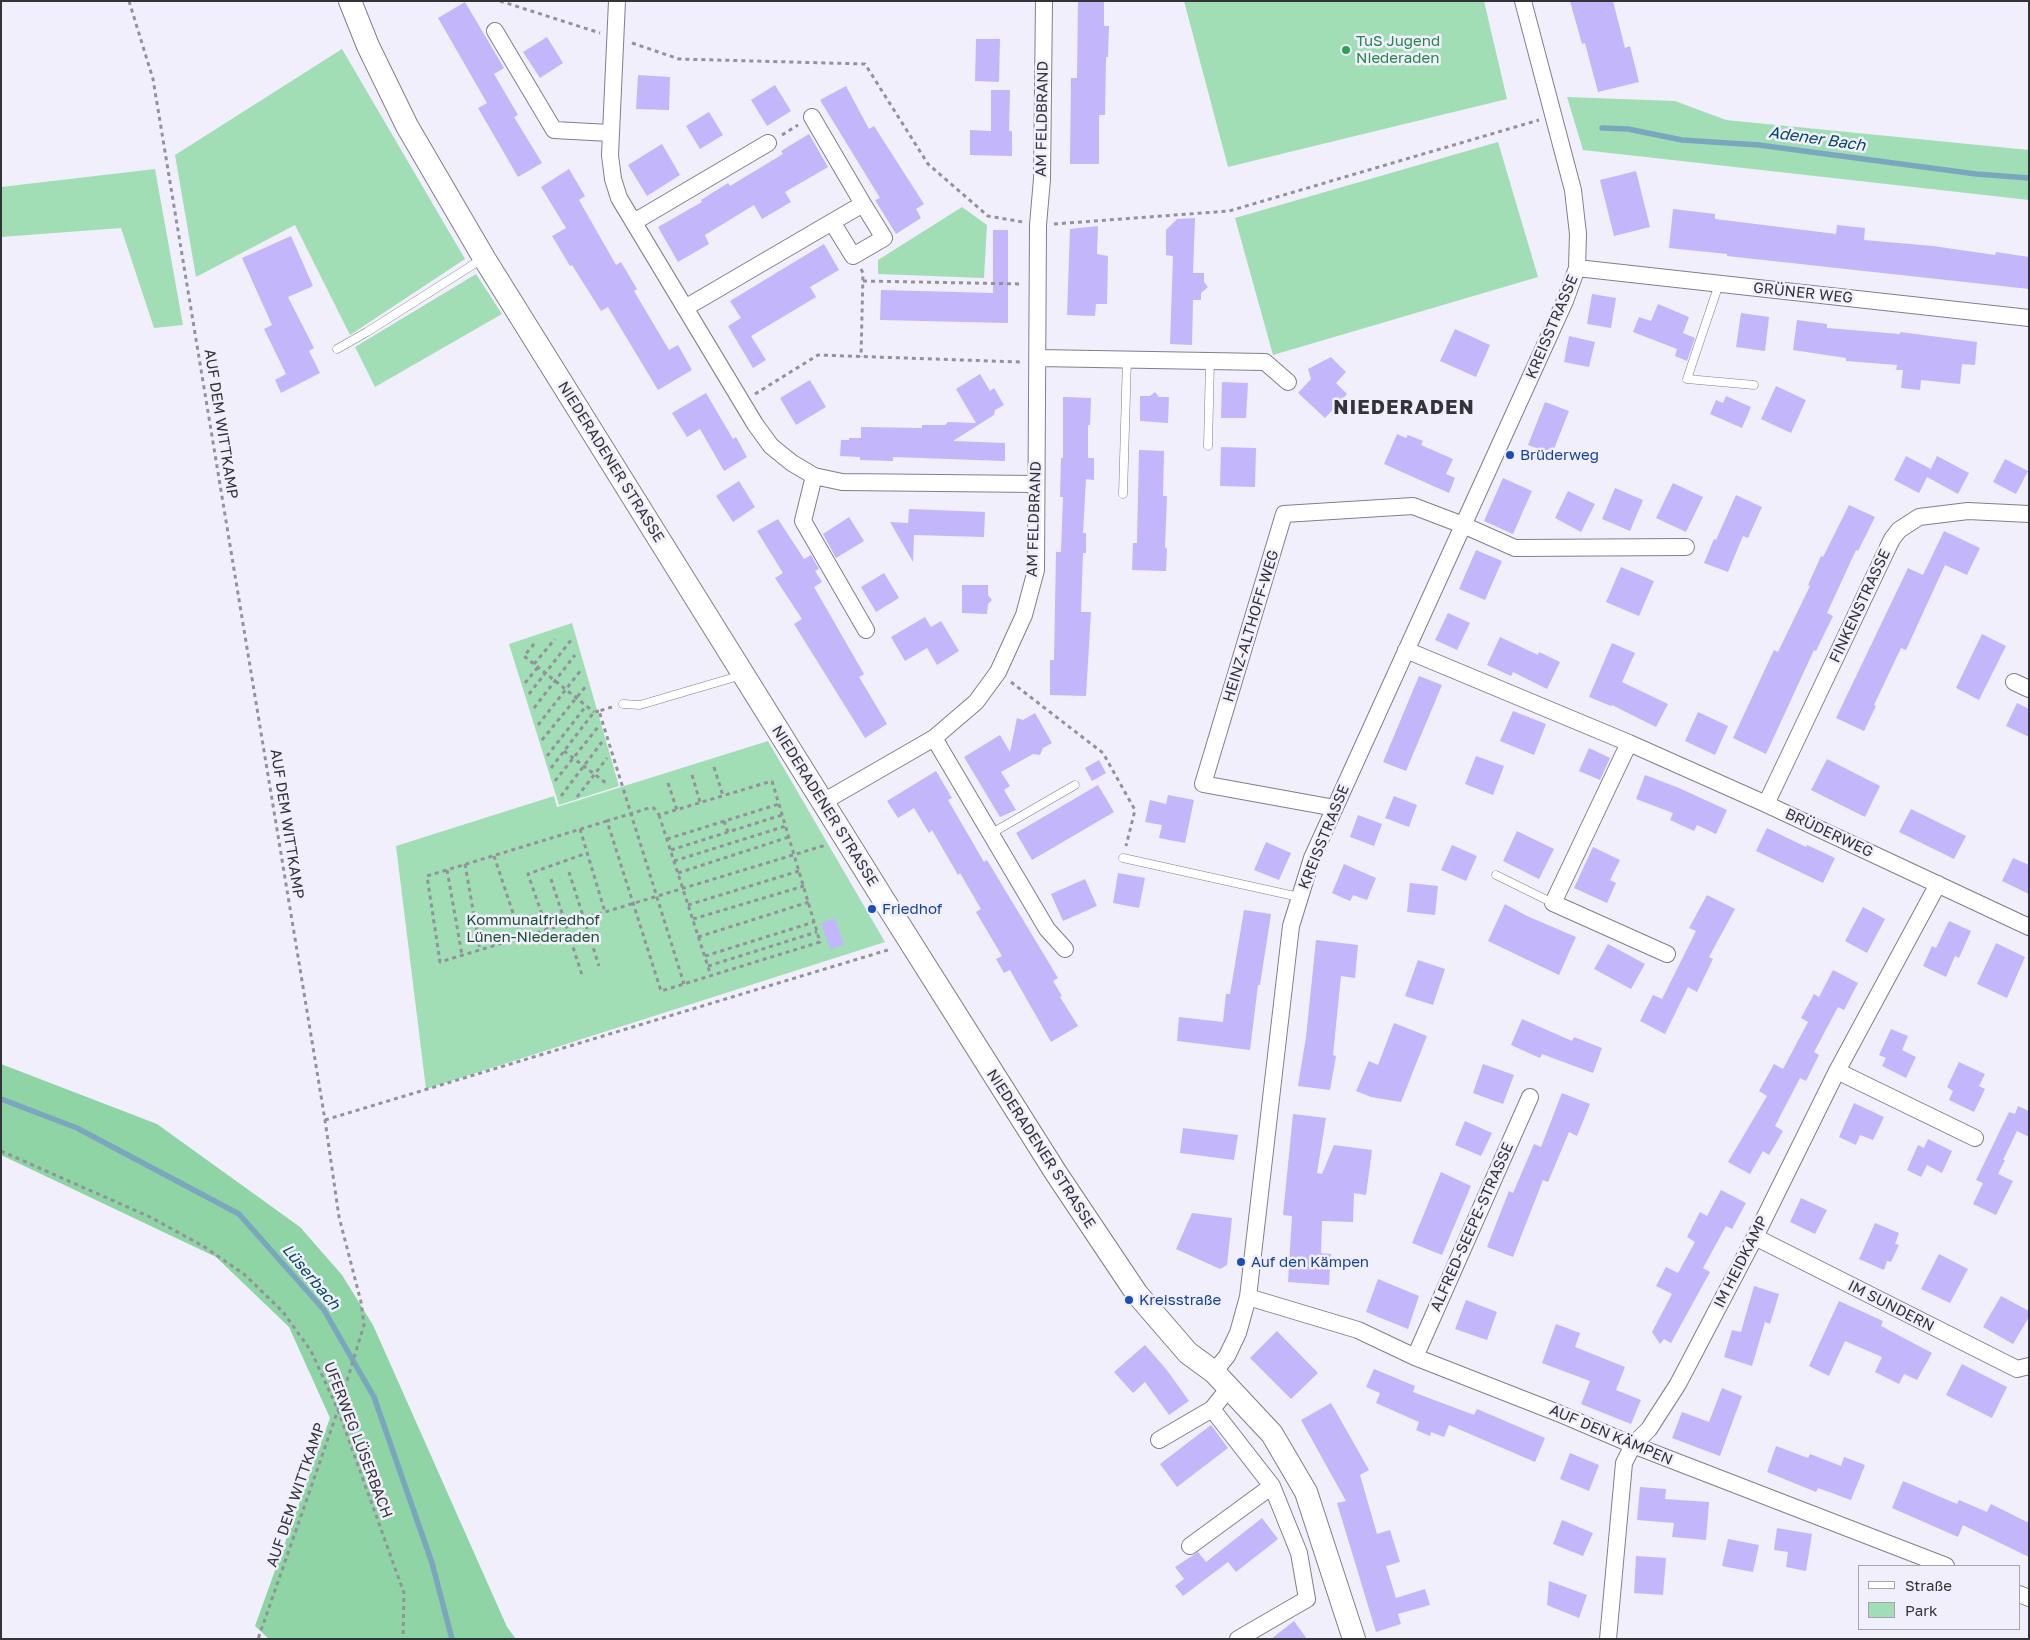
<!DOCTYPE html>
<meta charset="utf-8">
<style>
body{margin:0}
#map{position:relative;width:2030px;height:1640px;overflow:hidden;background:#f1effc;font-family:"Golos Text",sans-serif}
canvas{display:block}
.frame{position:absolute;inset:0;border:2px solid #333338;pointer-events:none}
.legend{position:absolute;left:1858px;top:1565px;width:162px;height:65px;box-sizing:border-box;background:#f1effc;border:1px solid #a5a4ae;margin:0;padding:6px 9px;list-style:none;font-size:15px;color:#333338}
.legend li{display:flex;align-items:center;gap:10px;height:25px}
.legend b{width:25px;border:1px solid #a5a4ae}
</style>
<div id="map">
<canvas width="2030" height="1640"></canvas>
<div class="frame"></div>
<ul class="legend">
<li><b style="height:6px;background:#fff"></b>Straße</li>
<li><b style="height:14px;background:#a2deb5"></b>Park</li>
</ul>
</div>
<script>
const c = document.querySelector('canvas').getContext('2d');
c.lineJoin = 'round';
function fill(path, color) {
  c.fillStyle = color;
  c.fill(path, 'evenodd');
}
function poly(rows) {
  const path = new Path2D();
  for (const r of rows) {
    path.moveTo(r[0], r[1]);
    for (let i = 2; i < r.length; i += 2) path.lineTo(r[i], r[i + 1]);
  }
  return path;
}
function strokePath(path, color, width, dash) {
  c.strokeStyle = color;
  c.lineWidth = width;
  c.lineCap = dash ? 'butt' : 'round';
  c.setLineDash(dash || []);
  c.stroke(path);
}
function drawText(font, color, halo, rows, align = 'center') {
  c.font = font + ' "Golos Text",sans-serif';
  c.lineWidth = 5;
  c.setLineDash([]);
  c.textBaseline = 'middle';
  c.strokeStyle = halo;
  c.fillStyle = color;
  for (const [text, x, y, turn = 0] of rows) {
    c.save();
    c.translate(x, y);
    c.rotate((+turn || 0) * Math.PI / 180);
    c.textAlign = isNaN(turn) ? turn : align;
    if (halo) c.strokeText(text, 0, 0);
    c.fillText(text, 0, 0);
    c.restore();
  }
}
fill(poly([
 [1184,1,1484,1,1507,99,1228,167],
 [342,49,465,259,350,335,295,225,196,277,175,155],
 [1567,97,1675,101,1726,120,2029,150,2029,200,1583,150],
 [1498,142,1538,277,1273,355,1235,218],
 [155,169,183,325,154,328,121,228,1,237,1,187],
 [962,207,987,225,984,278,878,274,878,260],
 [476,274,502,314,375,387,355,347],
 [572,623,619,786,559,805,509,644],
 [768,741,885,942,426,1089,396,846,554,796,557,807]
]), '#a2deb5');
fill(poly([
 [1,1064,157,1124,300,1227,342,1275,373,1325,507,1627,516,1639,269,1639,255,1626,330,1418,289,1327,216,1257,1,1155]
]), '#8fd4a5');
strokePath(poly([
 [1602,128,1628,129,1682,140,1759,145,1976,174,2029,178],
 [1,1099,77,1128,239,1214,324,1310,374,1397,432,1563,452,1639]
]), '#7aa7be', 5.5);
fill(poly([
 [1078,1,1104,1,1104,26,1109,26,1108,57,1106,57,1105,115,1099,115,1099,164,1070,164,1071,78,1077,78],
 [1570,1,1613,1,1625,48,1630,46,1639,82,1598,92,1585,43,1582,44],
 [465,2,504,68,494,74,518,115,514,117,542,163,518,177,478,108,487,103,438,18],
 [547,37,563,63,540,78,523,52],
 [976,39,1000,39,999,82,975,81],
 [638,75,670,77,669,110,636,109],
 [775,85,791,111,767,126,751,100],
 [846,86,869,129,874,126,924,204,916,209,921,218,896,234,875,200,880,198,820,100],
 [991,90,1010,90,1009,131,1012,131,1012,156,970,155,970,130,991,131],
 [709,112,723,135,700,149,686,126],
 [809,134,828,167,785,192,791,202,762,219,754,205,705,235,709,244,678,262,658,227,702,202,701,200,728,183,730,186,783,154,781,151],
 [662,144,680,175,647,196,628,165],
 [569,169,585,196,579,200,616,265,621,262,637,289,634,291,669,350,678,345,692,370,658,390,608,307,601,311,572,265,570,266,552,236,566,228,541,187],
 [1636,171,1650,227,1614,236,1600,180],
 [1673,209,1715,214,1715,219,1836,234,1837,225,1865,228,1864,240,1933,246,1995,255,1996,252,2029,257,2029,289,1727,256,1727,254,1669,248],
 [1195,218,1193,273,1204,273,1204,282,1208,287,1201,293,1201,300,1193,300,1192,345,1170,344,1173,256,1166,255,1166,230,1177,219],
 [1098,226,1097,254,1108,256,1107,304,1096,304,1095,316,1067,315,1070,229],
 [993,230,1008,230,1008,323,880,320,881,290,993,293],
 [291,236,313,286,288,297,314,348,309,351,320,373,281,393,275,380,286,374,264,329,272,325,242,258],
 [824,244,839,270,810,287,816,297,751,336,766,360,753,368,728,326,741,318,730,301],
 [1592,294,1616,298,1611,328,1587,324],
 [1658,304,1689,317,1683,333,1695,338,1687,361,1675,356,1677,349,1633,332,1639,317,1651,321],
 [1741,313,1769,317,1765,351,1736,347],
 [1797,320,1827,324,1827,328,1900,334,1900,332,1977,342,1975,365,1962,364,1960,384,1921,380,1920,390,1901,388,1903,370,1896,370,1897,365,1846,361,1846,358,1793,350],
 [1455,329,1490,345,1476,377,1440,361],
 [1569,336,1595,342,1589,367,1564,362],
 [1331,357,1346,372,1336,383,1347,394,1325,418,1298,393,1311,379,1308,369],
 [980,374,990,391,994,388,1004,405,995,410,994,415,953,441,1005,443,1005,461,893,457,893,461,860,460,860,457,840,456,841,440,849,440,849,438,861,438,861,427,922,428,922,425,945,425,948,422,976,423,956,389],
 [810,380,826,407,796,425,780,398],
 [1222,382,1248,383,1246,418,1221,418],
 [1776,386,1806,400,1791,433,1761,419],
 [1155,392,1159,397,1169,397,1168,423,1140,421,1140,396,1150,396],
 [706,393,733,439,736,437,747,457,724,471,700,429,687,437,672,413],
 [1726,396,1751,407,1742,428,1710,414,1716,400,1723,403],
 [1063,397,1091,398,1090,425,1088,425,1088,458,1094,458,1094,480,1086,479,1083,533,1086,533,1086,553,1083,553,1081,612,1091,612,1086,696,1050,695,1050,660,1054,660,1056,552,1061,552,1063,497,1060,497,1061,458,1063,458],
 [1545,402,1569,411,1552,454,1528,445],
 [1397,434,1406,438,1408,435,1423,441,1421,445,1453,459,1446,474,1455,478,1449,493,1384,464],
 [1221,447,1256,448,1255,487,1220,486],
 [1139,450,1164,451,1163,496,1167,496,1165,547,1167,549,1166,571,1132,570,1133,543,1137,543],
 [1906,456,1931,469,1919,493,1894,480],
 [1937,456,1969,473,1958,494,1927,477],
 [2005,459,2028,471,2016,494,1993,482],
 [1503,478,1532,491,1513,534,1484,521],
 [739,481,755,507,733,522,716,496],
 [1673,483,1703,497,1686,532,1656,518],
 [1615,488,1643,500,1630,531,1602,519],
 [1568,491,1595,504,1581,532,1555,518],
 [1736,495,1762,507,1748,538,1743,536,1728,572,1704,563,1714,539,1716,540],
 [1849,505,1875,517,1858,551,1856,550,1827,613,1833,616,1816,651,1814,650,1766,754,1733,738,1774,650,1778,652,1810,586,1808,585,1821,556,1823,557],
 [909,509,985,512,984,537,914,535,913,562,890,522,908,523],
 [849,517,864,541,836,558,823,534],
 [778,519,804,559,811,555,819,569,815,571,822,582,814,587,864,674,859,677,887,724,865,738,794,624,802,619,775,578,783,573,757,531],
 [1944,531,1980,548,1967,575,1945,565,1906,650,1901,648,1874,705,1876,706,1864,731,1836,718,1908,568,1923,575],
 [1476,550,1502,561,1485,600,1459,589],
 [1621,567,1654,581,1639,616,1606,602],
 [884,573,899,598,876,612,861,587],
 [962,585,988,585,988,595,992,600,988,604,987,614,962,613],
 [1448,613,1470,623,1457,650,1435,640],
 [925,617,931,627,941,621,959,651,937,665,927,648,905,661,891,637],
 [1982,634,2006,646,1979,700,1956,688],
 [1500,637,1538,655,1539,652,1560,662,1547,689,1513,672,1511,676,1487,665],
 [1612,643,1635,653,1622,682,1668,704,1656,727,1612,705,1611,706,1589,697],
 [1419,676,1442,685,1406,771,1383,762],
 [2017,703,2029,709,2029,737,2006,726],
 [1513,711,1546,724,1534,755,1500,741],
 [1698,712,1728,726,1715,755,1685,741],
 [1035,713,1052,743,1043,748,1040,755,1033,754,1001,772,1010,786,1004,790,1016,810,1000,817,964,757,1000,735,1010,752,1017,718,1023,720],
 [1589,748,1610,758,1600,780,1579,771],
 [1476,756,1504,766,1493,795,1465,784],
 [1827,759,1880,786,1865,817,1811,790],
 [1099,760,1106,773,1092,781,1085,768],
 [936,771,952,798,948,800,984,862,987,860,1058,978,1053,981,1062,996,1060,997,1078,1026,1051,1042,1010,970,1004,973,996,959,1002,956,976,912,981,909,960,873,958,875,932,830,929,833,914,808,898,818,887,801],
 [1645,775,1679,788,1727,810,1716,834,1697,825,1694,831,1670,820,1673,813,1636,799],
 [1098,785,1114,812,1032,860,1016,833],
 [1168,795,1194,800,1185,843,1159,838,1162,825,1145,822,1150,800,1166,804],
 [1394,796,1417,805,1409,827,1385,818],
 [1911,809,1966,836,1954,859,1899,832],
 [1358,815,1382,824,1374,846,1350,837],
 [1767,828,1806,847,1807,845,1835,858,1823,883,1756,851],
 [1517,831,1554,849,1539,879,1503,861],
 [1266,842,1291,853,1279,880,1254,870],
 [1452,845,1477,856,1466,881,1441,870],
 [1593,847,1620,860,1610,880,1616,883,1607,903,1574,888],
 [2013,858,2029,865,2029,894,2002,881],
 [1344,864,1376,878,1367,900,1353,895,1350,901,1332,893],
 [1118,873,1145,878,1139,908,1113,903],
 [1085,879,1097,906,1063,921,1051,894],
 [1410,883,1438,886,1435,915,1407,912],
 [1707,895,1735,909,1709,957,1713,959,1697,992,1688,987,1665,1034,1640,1021,1653,995,1662,999,1696,931,1689,928],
 [1505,904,1527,916,1576,937,1559,975,1488,941],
 [1863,907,1885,919,1867,953,1845,941],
 [1244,910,1271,914,1260,985,1258,985,1250,1050,1177,1041,1179,1017,1223,1022,1226,994,1230,994],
 [835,918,844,945,830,949,821,923],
 [1949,921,1971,931,1959,958,1955,956,1946,977,1923,966,1932,946,1936,948],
 [1316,940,1358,945,1355,978,1341,976,1333,1055,1336,1056,1330,1090,1298,1086,1306,1037],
 [1996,943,2025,957,2007,998,1977,984],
 [1608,944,1645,964,1631,989,1594,969],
 [1418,960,1445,969,1433,1005,1405,996],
 [1833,970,1858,983,1844,1010,1838,1007,1814,1052,1819,1055,1806,1081,1800,1078,1775,1126,1783,1131,1769,1155,1763,1151,1750,1174,1728,1162,1767,1096,1759,1091,1774,1064,1783,1069,1808,1022,1801,1018,1814,994,1819,997],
 [1522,1019,1572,1041,1574,1037,1602,1048,1593,1073,1542,1054,1540,1058,1511,1045],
 [1394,1023,1427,1036,1401,1102,1371,1097,1356,1091,1369,1061,1378,1065],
 [1891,1029,1908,1036,1902,1050,1916,1057,1906,1078,1882,1066,1886,1058,1879,1055],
 [1959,1062,1985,1074,1979,1086,1985,1089,1974,1112,1949,1100,1953,1091,1947,1087],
 [1483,1064,1514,1075,1503,1104,1473,1093],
 [1562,1093,1590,1104,1577,1136,1569,1132,1548,1182,1543,1180,1513,1257,1487,1247,1509,1191,1513,1193,1534,1144,1541,1147],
 [1854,1103,1884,1117,1873,1140,1860,1135,1856,1145,1839,1137],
 [2018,1106,2029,1111,2029,1137,2017,1131,2003,1160,2005,1160,1998,1174,2013,1181,1996,1215,1973,1204,1983,1183,1976,1180,2009,1112,2015,1114],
 [1293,1114,1326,1118,1317,1173,1322,1174,1334,1145,1372,1150,1366,1195,1354,1193,1353,1222,1322,1221,1321,1253,1331,1254,1329,1285,1288,1282,1292,1216,1283,1215],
 [1465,1121,1492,1133,1481,1156,1455,1145],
 [1183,1128,1238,1135,1234,1160,1180,1153],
 [1928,1139,1952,1151,1942,1173,1927,1165,1921,1177,1907,1170,1918,1145,1924,1148],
 [1441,1172,1471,1186,1442,1255,1412,1243],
 [1721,1190,1746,1203,1732,1229,1726,1226,1703,1268,1710,1272,1671,1343,1664,1339,1660,1344,1652,1332,1672,1294,1656,1286,1666,1267,1678,1273,1695,1242,1687,1237,1700,1212,1707,1216],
 [1801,1198,1827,1210,1815,1234,1790,1222],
 [1192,1213,1232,1218,1227,1265,1220,1269,1176,1249],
 [1875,1223,1899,1233,1895,1244,1899,1245,1891,1262,1887,1261,1884,1270,1859,1259],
 [1939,1254,1968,1269,1950,1303,1921,1289],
 [1378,1279,1419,1296,1408,1329,1366,1312],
 [1754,1286,1779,1294,1770,1324,1765,1322,1752,1366,1724,1357,1732,1330,1741,1332],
 [2001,1296,2029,1311,2029,1317,2013,1344,1983,1327],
 [1466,1300,1497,1312,1487,1340,1455,1329],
 [1839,1301,1883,1321,1881,1326,1932,1353,1917,1380,1904,1374,1899,1384,1875,1372,1882,1357,1845,1341,1829,1376,1809,1366],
 [1556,1324,1580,1333,1575,1347,1625,1367,1616,1390,1641,1400,1631,1424,1581,1404,1590,1381,1542,1363],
 [1277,1331,1318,1373,1291,1399,1250,1358],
 [1145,1345,1166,1369,1189,1401,1169,1415,1145,1382,1133,1393,1114,1372],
 [1962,1364,2007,1387,1992,1418,1946,1395],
 [1374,1369,1415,1386,1413,1392,1474,1415,1477,1409,1545,1438,1535,1462,1449,1425,1444,1437,1431,1432,1430,1436,1416,1430,1419,1422,1376,1403,1380,1393,1366,1387],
 [1722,1388,1742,1396,1720,1456,1672,1438,1682,1412,1709,1422],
 [1331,1403,1369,1470,1360,1475,1377,1534,1390,1530,1400,1562,1386,1566,1396,1598,1425,1589,1430,1605,1398,1614,1401,1624,1376,1632,1337,1503,1346,1501,1301,1420],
 [1211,1425,1228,1448,1177,1487,1160,1464],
 [1776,1446,1808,1458,1810,1454,1841,1466,1844,1457,1865,1465,1851,1500,1818,1488,1816,1492,1767,1472],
 [1570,1453,1599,1465,1589,1491,1560,1479],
 [1903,1481,1957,1504,1959,1500,1987,1512,1991,1504,2029,1523,2029,1557,1963,1525,1958,1537,1892,1508],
 [1640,1487,1666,1489,1665,1499,1709,1502,1706,1540,1672,1537,1674,1523,1637,1520],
 [1262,1518,1278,1539,1236,1572,1228,1562,1183,1596,1175,1586,1184,1579,1175,1567,1198,1552,1206,1562],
 [1562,1520,1593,1533,1583,1556,1553,1544],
 [1777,1528,1812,1534,1806,1571,1786,1567,1788,1552,1774,1550],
 [1728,1539,1759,1545,1753,1572,1722,1566],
 [1636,1556,1666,1558,1663,1595,1634,1593],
 [1549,1581,1587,1595,1579,1618,1547,1605],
 [1294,1621,1307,1639,1271,1639]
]), '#c4b6fa');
const lane = poly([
 [1719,284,1687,379,1754,385],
 [337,349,367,332,482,259],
 [1208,446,1210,361],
 [1123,494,1127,359],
 [623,704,640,705,742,675],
 [992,833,1075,785],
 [1123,858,1299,897],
 [1496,875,1553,903]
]);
const street = poly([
 [617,1,610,155,613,179,619,198,755,424,771,446,792,463,814,476,842,482,1036,484],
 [495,31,554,130,610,133],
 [812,117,863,204,832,222,853,256,884,238,863,204],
 [634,222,768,143],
 [1577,268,2029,318],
 [685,308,832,222],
 [1038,358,1265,362,1288,382],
 [814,476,803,521,866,630],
 [1406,650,1629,743,1766,804,2029,927],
 [2014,682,2029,689],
 [934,738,1047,929,1065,949],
 [1629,743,1553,903,1667,954],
 [823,802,934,738,976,702,998,672,1024,615,1036,570,1038,225,1042,179,1044,1],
 [1766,804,1881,562,1892,539,1899,530,1919,517,1968,511,2029,514],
 [1335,808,1203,784,1284,514,1413,506,1463,525,1515,548,1686,547],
 [1837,1071,1975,1138],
 [1755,1237,2017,1369,2029,1366],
 [1248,1297,1358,1330,1415,1357,1558,1413,1633,1445,1946,1566],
 [1415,1357,1530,1097],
 [1214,1372,1227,1356,1238,1333,1248,1297,1291,926,1312,858,1565,301,1577,268,1578,234,1573,190,1523,1],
 [1159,1440,1212,1409,1229,1388],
 [1190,1546,1272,1486,1212,1409],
 [2019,1594,2029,1598],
 [1238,1639,1307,1599,1299,1553,1272,1486],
 [1608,1639,1624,1463,1633,1445,1649,1429,1678,1384,1755,1237,1837,1071,1938,884]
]);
const secondary = poly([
 [350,1,368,46,407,126,484,258,885,902,1056,1173,1137,1294,1188,1353,1214,1372,1272,1434,1306,1492,1354,1639]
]);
strokePath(lane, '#817f8a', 9);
strokePath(street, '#817f8a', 18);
strokePath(secondary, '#817f8a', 24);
strokePath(poly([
 [129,1,153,79,325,1120,339,1217,361,1302,364,1325,338,1410,258,1639],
 [500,1,600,33],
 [632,43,679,59,865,64,928,164,988,216,1023,222],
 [782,135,798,125],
 [1054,224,1229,211,1539,120],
 [861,269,863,273,861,357],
 [863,281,1023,284],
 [755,394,818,355,1020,362],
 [534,644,524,656,594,712],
 [534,664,555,639],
 [1011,682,1103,753,1135,810,1126,846],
 [525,683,538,667],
 [529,694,571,640],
 [612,707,599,711,684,984],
 [534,708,575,655],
 [538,725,581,670],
 [542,740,586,686],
 [564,751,606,783],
 [547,756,586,706],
 [714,767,723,796],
 [551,768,594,712,599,711],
 [692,775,700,802],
 [555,781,598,727],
 [772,781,820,942,661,991,607,821,649,808,654,808,659,815,772,781],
 [668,783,677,810],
 [561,796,602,742],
 [577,797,607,758],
 [659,815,711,976],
 [607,821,427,876,440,962,826,845],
 [724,821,728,832],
 [580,829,605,912],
 [667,839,779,804],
 [671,850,782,815],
 [494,856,521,937],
 [674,861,786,826],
 [465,864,480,950],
 [447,870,462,955],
 [569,872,599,966],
 [678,873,789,837],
 [551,879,582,975],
 [688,905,799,871],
 [693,919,804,886],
 [547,929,528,874,587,853],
 [698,937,809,902],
 [705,956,814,922],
 [708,966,817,932],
 [325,1120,891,949],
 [1,1151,150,1217,203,1246,244,1274,283,1312,311,1351,338,1410,404,1593,403,1639]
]), '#93929b', 3, [4, 4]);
strokePath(lane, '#fff', 8);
strokePath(street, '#fff', 16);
strokePath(secondary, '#fff', 22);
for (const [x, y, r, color] of [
 [1346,50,5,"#2e9e5b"],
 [1510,455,5,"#1a4fb4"],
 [872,909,5,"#1a4fb4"],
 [1241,1262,5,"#1a4fb4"],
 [1129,1300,5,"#1a4fb4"]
]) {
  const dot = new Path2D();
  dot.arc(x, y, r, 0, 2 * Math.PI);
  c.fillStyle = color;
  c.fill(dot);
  strokePath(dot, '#f1effc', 2);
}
drawText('15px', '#27864d', '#f1effc', [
 ["TuS Jugend",1356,41],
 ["Niederaden",1356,58]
], 'left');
drawText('15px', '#333338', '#f1effc', [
 ["AM FELDBRAND",1042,119,-89],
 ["GRÜNER WEG",1803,293,6],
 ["KREISSTRASSE",1552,327,-67],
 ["AUF DEM WITTKAMP",221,424,81],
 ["NIEDERADENER STRASSE",611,462,58],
 ["AM FELDBRAND",1034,519,-88],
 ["FINKENSTRASSE",1860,606,-65],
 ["HEINZ-ALTHOFF-WEG",1251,626,-73],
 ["NIEDERADENER STRASSE",825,806,58],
 ["AUF DEM WITTKAMP",287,824,81],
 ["BRÜDERWEG",1829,833,25],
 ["KREISSTRASSE",1324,837,-68],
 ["NIEDERADENER STRASSE",1041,1149,57],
 ["ALFRED-SEEPE-STRASSE",1472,1227,-66],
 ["IM HEIDKAMP",1741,1262,-63],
 ["IM SUNDERN",1891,1306,27],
 ["AUF DEN KÄMPEN",1611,1435,23],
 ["UFERWEG LÜSERBACH",358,1440,69],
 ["AUF DEM WITTKAMP",296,1495,-71]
]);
drawText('15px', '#164399', '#f1effc', [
 ["Brüderweg",1520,455],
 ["Friedhof",882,909],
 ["Auf den Kämpen",1251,1262],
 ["Kreisstraße",1139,1300]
], 'left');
drawText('15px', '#1b4f30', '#f1effc', [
 ["Kommunalfriedhof",533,920],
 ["Lünen-Niederaden",533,937]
]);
drawText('italic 16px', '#004a64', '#f1effc', [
 ["Adener Bach",1817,139,8],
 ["Lüserbach",311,1277,50]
]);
c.letterSpacing = '1px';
drawText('bold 20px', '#333338', '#f1effc', [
 ["NIEDERADEN",1404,408]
]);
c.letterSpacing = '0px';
</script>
